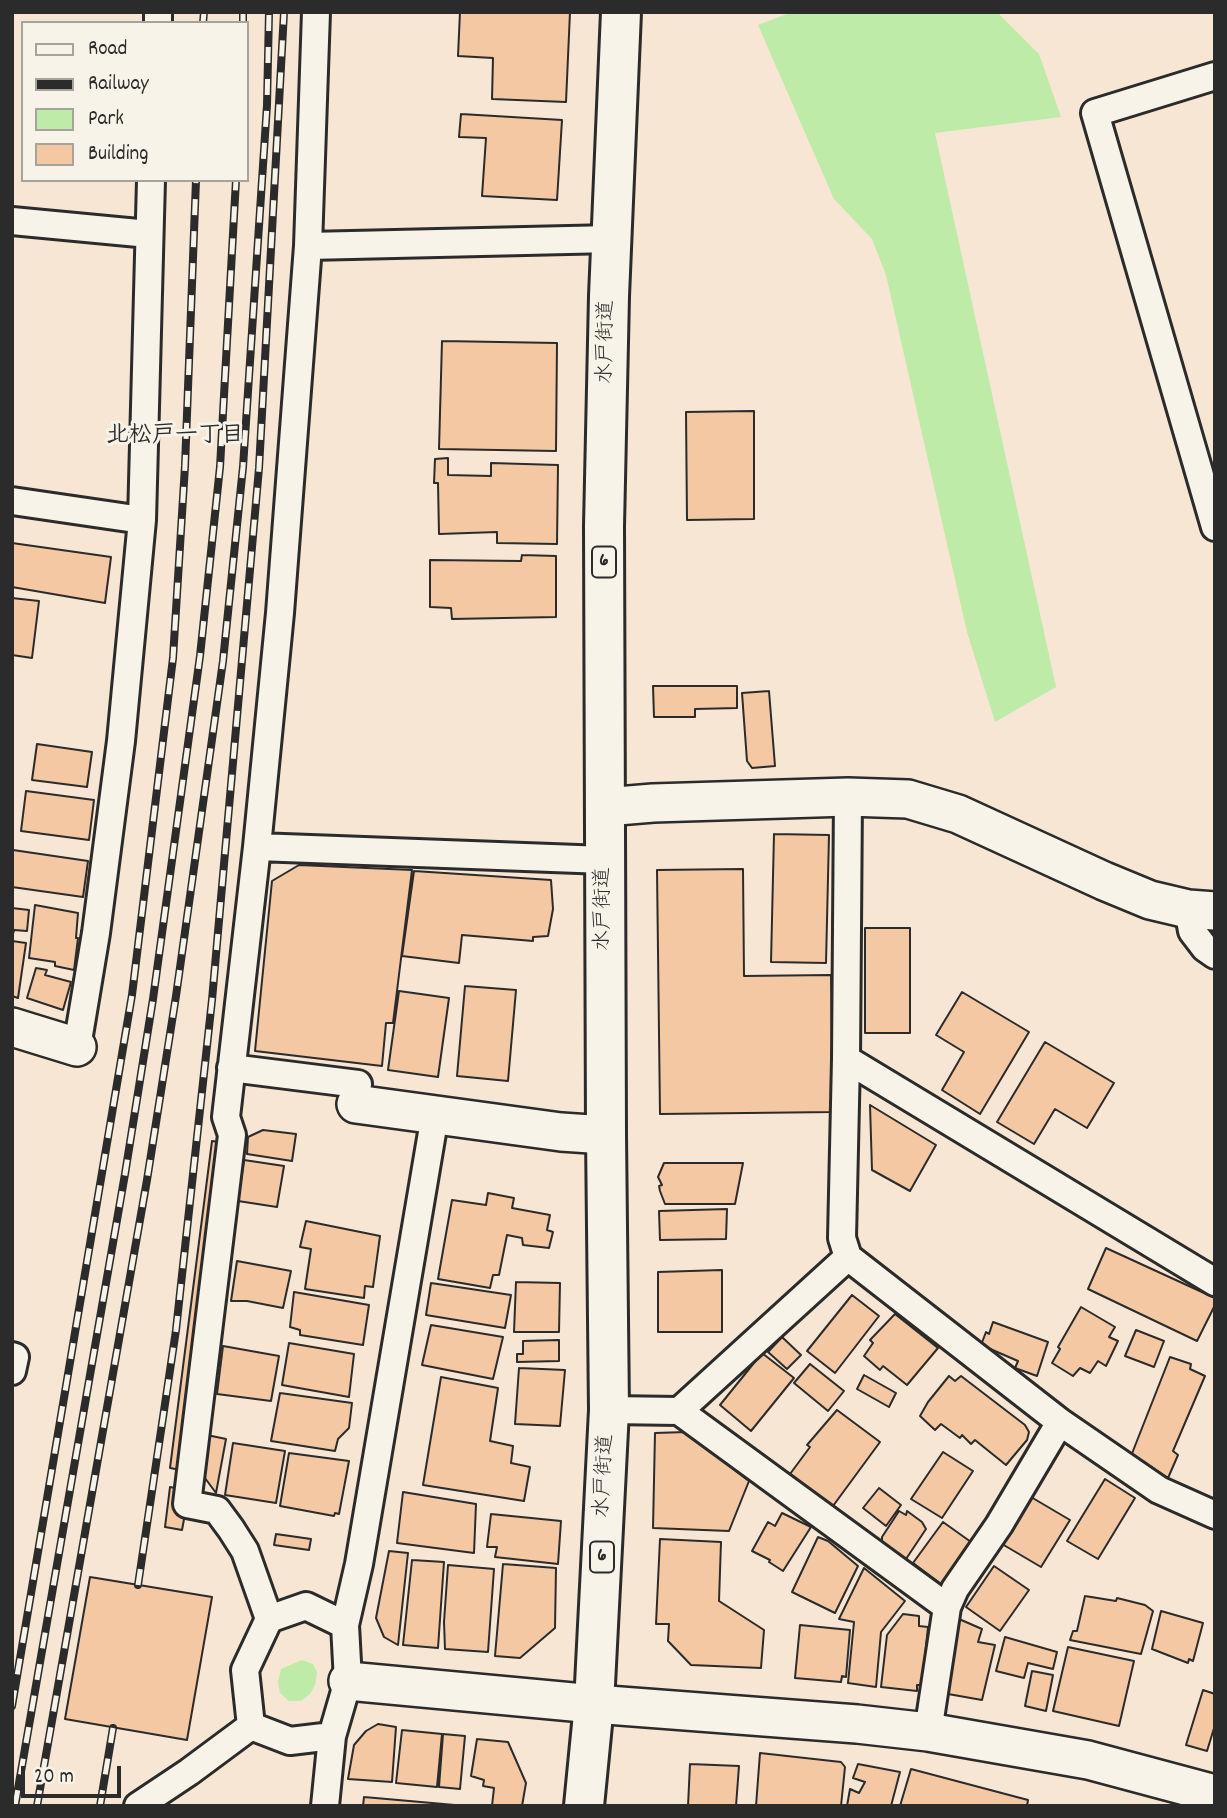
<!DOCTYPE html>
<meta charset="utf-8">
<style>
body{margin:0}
#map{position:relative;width:1227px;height:1818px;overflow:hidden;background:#f6e6d3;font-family:Dekko,sans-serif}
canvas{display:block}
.frame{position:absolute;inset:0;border:14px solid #2b2b2b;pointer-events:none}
.legend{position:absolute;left:21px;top:21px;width:228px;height:161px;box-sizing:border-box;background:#f7f3e8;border:2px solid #a5a39c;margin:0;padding:9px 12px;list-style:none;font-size:21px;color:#2b2b2b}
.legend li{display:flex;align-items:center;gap:14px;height:35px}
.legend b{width:35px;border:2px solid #a5a39c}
.scale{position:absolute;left:21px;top:1766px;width:100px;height:32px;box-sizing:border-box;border:4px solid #2b2b2b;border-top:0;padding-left:9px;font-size:21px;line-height:24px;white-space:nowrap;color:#2b2b2b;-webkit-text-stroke:5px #f7f3e8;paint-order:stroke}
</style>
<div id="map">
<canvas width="1227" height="1818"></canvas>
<div class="frame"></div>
<ul class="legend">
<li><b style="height:9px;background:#f7f3e8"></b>Road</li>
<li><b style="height:9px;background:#2b2b2b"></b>Railway</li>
<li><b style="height:19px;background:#bfeba9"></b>Park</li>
<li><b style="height:19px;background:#f4c8a3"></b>Building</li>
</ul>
<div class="scale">20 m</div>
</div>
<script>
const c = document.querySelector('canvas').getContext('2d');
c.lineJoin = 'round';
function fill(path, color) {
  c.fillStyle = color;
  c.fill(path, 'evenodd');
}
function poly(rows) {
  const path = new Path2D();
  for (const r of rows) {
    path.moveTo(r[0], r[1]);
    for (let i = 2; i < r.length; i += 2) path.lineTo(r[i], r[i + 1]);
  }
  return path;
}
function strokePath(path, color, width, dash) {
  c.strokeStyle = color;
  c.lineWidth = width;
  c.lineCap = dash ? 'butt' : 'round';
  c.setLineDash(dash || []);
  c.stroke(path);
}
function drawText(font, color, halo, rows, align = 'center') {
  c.font = font + ' Dekko,"Klee One",sans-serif';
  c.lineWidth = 6;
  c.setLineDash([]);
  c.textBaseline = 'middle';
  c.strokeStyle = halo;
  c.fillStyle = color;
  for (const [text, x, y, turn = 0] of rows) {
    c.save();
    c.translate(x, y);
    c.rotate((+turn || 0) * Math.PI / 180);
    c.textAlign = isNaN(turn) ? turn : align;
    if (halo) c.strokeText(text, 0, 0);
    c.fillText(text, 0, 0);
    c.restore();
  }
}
fill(poly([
 [792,12,997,12,1039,54,1061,117,935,133,1056,687,995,722,967,632,886,275,872,239,834,199,758,25],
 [302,1660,313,1664,317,1672,315,1685,310,1694,301,1701,289,1701,280,1693,278,1682,281,1669]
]), '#bfeba9');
const building = poly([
 [460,12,570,12,566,102,492,99,493,58,458,56,460,12],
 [461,114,562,120,557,200,482,196,486,138,459,137,461,114],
 [442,341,557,343,556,451,439,449,442,341],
 [754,411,754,519,687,520,686,412,754,411],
 [448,458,448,475,491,476,491,463,558,465,557,544,497,543,497,532,439,534,438,483,434,483,435,459,448,458],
 [12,543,111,557,105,603,12,587,12,543],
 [522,555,556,556,556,617,452,619,451,608,430,607,430,560,521,561,522,555],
 [12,598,39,601,32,658,12,655,12,598],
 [653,686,737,686,737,708,695,709,695,717,654,717,653,686],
 [769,691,775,766,752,768,747,761,742,693,769,691],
 [37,744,92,752,87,787,32,780,37,744],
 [26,791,94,800,89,840,21,831,26,791],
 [774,834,829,835,826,963,771,962,774,834],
 [13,850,88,861,83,897,12,887,13,850],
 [299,865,412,870,393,1023,386,1023,382,1066,255,1051,272,881,299,865],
 [743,869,744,976,831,975,833,1112,660,1114,657,870,743,869],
 [414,871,551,880,553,909,548,936,533,937,533,941,462,935,459,963,402,956,414,871],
 [35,905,78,913,76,938,78,938,74,970,55,966,55,962,29,958,35,905],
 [12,908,29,910,27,931,14,930,12,938,12,908],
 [865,928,910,928,910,1033,865,1033,865,928],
 [12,941,26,943,18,998,12,996,12,941],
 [36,968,47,970,45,975,71,982,63,1010,27,998,36,968],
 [465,986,516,990,508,1081,457,1076,465,986],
 [399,991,449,998,438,1077,388,1070,399,991],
 [962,992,1029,1032,980,1114,942,1090,964,1052,936,1035,962,992],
 [1045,1042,1114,1083,1087,1128,1055,1109,1034,1144,997,1122,1045,1042],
 [870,1105,936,1145,910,1191,872,1170,870,1105],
 [263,1130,296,1134,292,1161,247,1154,248,1137,263,1130],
 [212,1141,219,1142,181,1470,170,1468,212,1141],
 [244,1160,284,1166,277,1207,238,1201,244,1160],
 [664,1163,743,1163,735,1204,665,1204,660,1191,659,1186,662,1185,658,1177,664,1163],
 [488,1193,514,1198,512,1208,550,1215,547,1230,553,1232,549,1248,523,1245,522,1238,507,1235,499,1275,493,1275,490,1288,438,1279,452,1200,486,1205,488,1193],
 [727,1209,726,1239,660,1240,659,1211,727,1209],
 [306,1221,380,1236,373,1287,365,1286,364,1298,305,1289,311,1249,300,1247,306,1221],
 [1106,1248,1215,1298,1215,1305,1197,1341,1088,1289,1106,1248],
 [237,1261,291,1271,283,1308,247,1301,231,1301,237,1261],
 [722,1270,722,1332,658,1332,658,1272,722,1270],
 [516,1282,560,1283,559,1332,514,1332,516,1282],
 [431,1283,511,1295,505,1328,426,1315,431,1283],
 [294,1292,369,1305,363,1345,300,1335,300,1330,290,1327,294,1292],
 [852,1295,879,1316,835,1373,807,1351,852,1295],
 [1081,1307,1115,1327,1109,1337,1118,1341,1106,1366,1098,1361,1090,1373,1080,1368,1073,1376,1052,1363,1060,1349,1058,1347,1081,1307],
 [895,1314,938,1348,907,1385,883,1366,880,1370,864,1356,873,1343,870,1340,895,1314],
 [993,1322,1048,1342,1037,1376,1015,1368,1018,1361,981,1345,986,1332,989,1334,993,1322],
 [431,1325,503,1337,493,1379,422,1365,431,1325],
 [1136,1330,1164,1341,1154,1367,1125,1356,1136,1330],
 [782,1337,801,1355,787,1369,768,1352,782,1337],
 [559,1340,559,1361,517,1362,517,1354,523,1354,523,1341,559,1340],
 [289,1343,354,1354,349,1397,282,1385,289,1343],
 [223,1346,279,1356,271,1401,217,1394,223,1346],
 [762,1353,794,1378,751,1431,720,1405,762,1353],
 [1170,1357,1191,1364,1190,1369,1205,1376,1173,1451,1178,1455,1168,1478,1145,1469,1147,1464,1131,1456,1170,1357],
 [810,1364,844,1391,828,1411,794,1383,810,1364],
 [519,1368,565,1370,560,1426,515,1424,519,1368],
 [864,1375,896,1393,889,1407,857,1389,864,1375],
 [949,1376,955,1381,961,1376,1025,1425,1029,1432,1027,1440,1006,1465,975,1440,971,1444,962,1435,960,1438,941,1424,935,1430,920,1416,928,1402,949,1376],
 [441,1377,498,1388,490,1441,513,1446,511,1463,530,1467,524,1501,423,1485,441,1377],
 [280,1393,352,1403,349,1428,338,1439,335,1451,271,1441,280,1393],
 [837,1410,880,1442,833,1506,790,1474,810,1447,807,1445,837,1410],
 [686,1432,749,1481,729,1531,653,1528,655,1433,686,1432],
 [207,1435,226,1439,216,1493,202,1474,207,1435],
 [233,1443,285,1451,276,1503,225,1495,233,1443],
 [943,1452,973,1471,942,1518,911,1499,943,1452],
 [289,1453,349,1461,339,1514,335,1513,334,1516,280,1506,289,1453],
 [1105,1479,1135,1498,1098,1559,1067,1541,1105,1479],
 [170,1487,180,1489,185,1514,182,1530,165,1527,170,1487],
 [879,1488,901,1505,886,1526,863,1508,879,1488],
 [403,1492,476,1504,474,1553,397,1543,403,1492],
 [1031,1497,1070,1520,1041,1567,1002,1544,1031,1497],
 [899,1511,906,1515,907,1511,922,1522,926,1529,906,1559,882,1543,882,1537,899,1511],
 [782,1513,811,1527,783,1571,769,1562,770,1560,752,1551,768,1522,775,1526,782,1513],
 [491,1514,561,1521,558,1564,495,1557,497,1547,487,1547,491,1514],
 [943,1522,971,1542,941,1584,913,1563,943,1522],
 [276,1534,311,1539,309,1550,274,1545,276,1534],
 [818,1537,828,1541,858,1566,835,1613,792,1592,818,1537],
 [660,1539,721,1542,719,1601,764,1630,761,1668,691,1665,668,1641,669,1624,656,1624,660,1539],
 [389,1551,408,1553,398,1645,384,1637,376,1618,389,1551],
 [412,1560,444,1562,438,1648,403,1645,412,1560],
 [503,1564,556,1568,555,1628,520,1658,495,1656,503,1564],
 [448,1565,494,1569,488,1652,445,1649,444,1622,448,1565],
 [994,1566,1029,1590,1000,1631,966,1607,994,1566],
 [864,1568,905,1601,881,1632,876,1687,848,1683,854,1622,839,1619,864,1568],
 [90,1577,212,1597,187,1740,65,1719,90,1577],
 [1085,1596,1116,1601,1117,1598,1145,1605,1153,1611,1141,1654,1070,1640,1073,1631,1077,1631,1085,1596],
 [1161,1611,1203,1623,1193,1661,1189,1659,1188,1663,1152,1649,1161,1611],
 [903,1614,919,1616,919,1626,928,1627,922,1685,917,1685,917,1691,881,1687,887,1635,903,1614],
 [959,1619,982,1629,978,1642,995,1645,982,1700,948,1694,948,1689,946,1688,959,1619],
 [800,1625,850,1630,846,1677,842,1676,841,1682,795,1678,800,1625],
 [1005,1637,1057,1652,1053,1669,1028,1663,1024,1678,996,1671,1005,1637],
 [1068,1647,1134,1661,1119,1726,1053,1711,1068,1647],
 [1032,1671,1053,1675,1046,1711,1025,1706,1032,1671],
 [1203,1690,1215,1694,1215,1725,1207,1751,1186,1745,1203,1690],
 [378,1724,396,1727,392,1782,348,1779,354,1745,366,1731,378,1724],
 [402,1730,442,1734,437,1787,396,1783,402,1730],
 [443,1734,465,1736,460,1789,439,1787,443,1734],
 [477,1739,508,1742,526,1783,522,1806,492,1806,494,1788,483,1786,484,1780,471,1776,477,1739],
 [760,1753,841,1762,845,1767,841,1806,756,1806,760,1753],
 [690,1764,739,1766,736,1806,688,1806,690,1764],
 [858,1764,900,1772,891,1806,847,1806,850,1789,859,1793,865,1782,853,1778,858,1764],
 [911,1769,1028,1800,1027,1806,900,1806,911,1769],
 [364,1797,466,1806,363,1806,364,1797]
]);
fill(building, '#f4c8a3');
strokePath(building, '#2b2b2b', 2);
const street = poly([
 [158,23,158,12],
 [1215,76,1095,113,1215,527],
 [12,221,149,234],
 [308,246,612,239],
 [12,501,142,520],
 [848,797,846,1059,1215,1282],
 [257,847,605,860],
 [1188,909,1192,931,1205,948,1215,955],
 [77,1047,96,933,121,741,142,520,151,180],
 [846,1059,842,1238,848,1257,1060,1422,1159,1490,1215,1515],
 [231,1068,358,1084,356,1104],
 [848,1257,679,1411,947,1607,955,1589,999,1525,1060,1422],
 [12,1356,15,1357,12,1371],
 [609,1410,679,1411],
 [269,1619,245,1551,231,1529,217,1510,187,1504,232,1135,226,1117,257,847,280,613,308,246,316,12],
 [345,1625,359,1564,435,1115],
 [928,1732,947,1607],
 [138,1806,189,1772,251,1726],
 [325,1806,332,1736,348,1681,345,1625,306,1606,269,1619,245,1670,251,1726,290,1741,332,1736]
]);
const secondary = poly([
 [605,807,653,803,848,797,908,799,958,814,1104,881,1150,900,1188,909,1215,911],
 [12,1027,77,1047],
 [356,1104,561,1132,606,1135],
 [348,1681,594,1704,857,1724,928,1732,1088,1760,1215,1794]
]);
const highway = poly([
 [584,1806,594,1704,609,1410,606,1135,604,526,609,296,621,12]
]);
strokePath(street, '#2b2b2b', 32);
strokePath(secondary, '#2b2b2b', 42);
strokePath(highway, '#2b2b2b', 44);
strokePath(street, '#f7f3e8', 26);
strokePath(secondary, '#f7f3e8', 37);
strokePath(highway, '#f7f3e8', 38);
const rail = poly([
 [203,23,204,12],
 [243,23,243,12],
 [138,1585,176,1330,212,1000,259,468,284,12],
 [12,1706,132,995,173,658,185,466,196,180],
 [15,1806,125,1174,153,999,200,656,220,467,236,180],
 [37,1806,147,1180,176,996,223,661,243,467,267,105,269,12],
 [100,1806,113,1728]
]);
strokePath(rail, '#2b2b2b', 8);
strokePath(rail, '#f7f3e8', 5, [16]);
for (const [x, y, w] of [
 [604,562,24],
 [602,1557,24]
]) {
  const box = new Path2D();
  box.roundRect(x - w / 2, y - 15.5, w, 31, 5);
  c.fillStyle = '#f7f3e8';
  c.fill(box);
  strokePath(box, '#2b2b2b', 2);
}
drawText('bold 19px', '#2b2b2b', null, [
 ["6",604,562],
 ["6",602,1557]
]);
drawText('21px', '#2b2b2b', '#f7f3e8', [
 ["水戸街道",608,342,-89],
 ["水戸街道",605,909,-90],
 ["水戸街道",606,1476,-87]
]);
drawText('bold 23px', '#2b2b2b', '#f7f3e8', [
 ["北松戸一丁目",175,438]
]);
</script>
